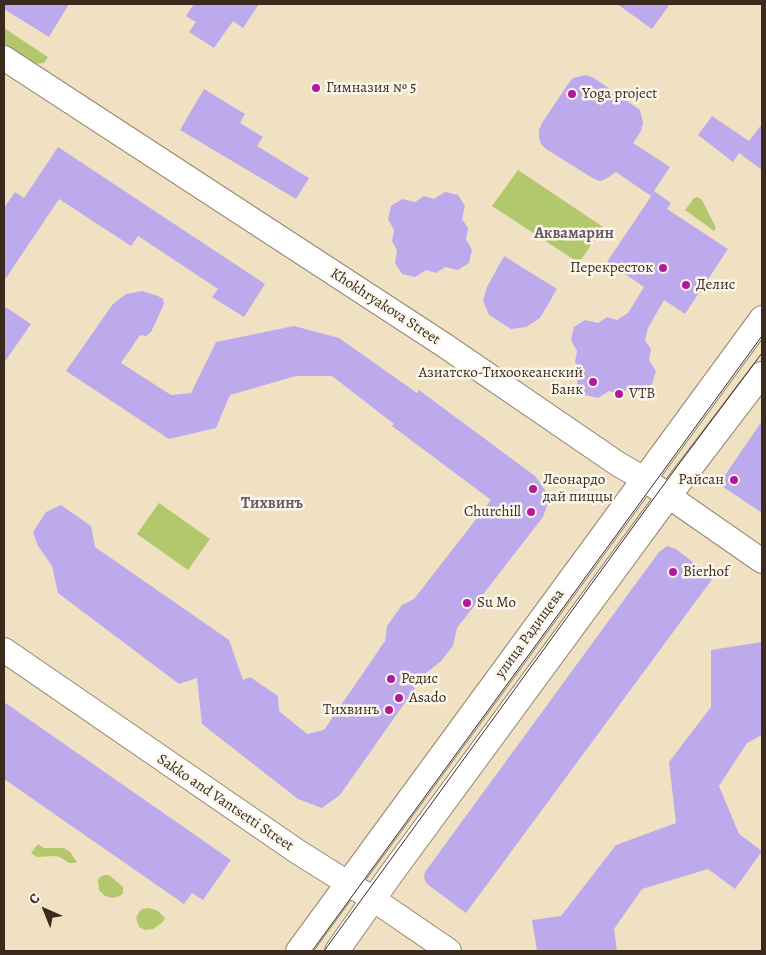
<!DOCTYPE html>
<meta charset="utf-8">
<style>
body{margin:0}
#map{position:relative;width:766px;height:955px;overflow:hidden;background:#f0e1c3;font-family:Alegreya,serif}
canvas{display:block}
.frame{position:absolute;inset:0;border:5px solid #3b2a1e;pointer-events:none}
.north{position:absolute;left:20px;top:885px;width:50px;height:50px;-webkit-text-stroke:4px #fbf7ec;paint-order:stroke;rotate:316deg;font-size:14px;font-weight:700;line-height:20px;text-align:center;color:#3b2a1e}
.north::after{content:'';display:block;margin:auto;width:18px;height:22px;background:#3b2a1e;clip-path:polygon(50% 0,100% 100%,50% 72%,0 100%)}
</style>
<div id="map">
<canvas width="766" height="955"></canvas>
<div class="frame"></div>
<div class="north">С</div>
</div>
<script>
const c = document.querySelector('canvas').getContext('2d');
c.lineJoin = 'round';
function fill(path, color) {
  c.fillStyle = color;
  c.fill(path, 'evenodd');
}
function poly(rows) {
  const path = new Path2D();
  for (const r of rows) {
    path.moveTo(r[0], r[1]);
    for (let i = 2; i < r.length; i += 2) path.lineTo(r[i], r[i + 1]);
  }
  return path;
}
function strokePath(path, color, width, dash) {
  c.strokeStyle = color;
  c.lineWidth = width;
  c.lineCap = dash ? 'butt' : 'round';
  c.setLineDash(dash || []);
  c.stroke(path);
}
function drawText(font, color, halo, rows, align = 'center') {
  c.font = font + ' Alegreya,serif';
  c.lineWidth = 5;
  c.setLineDash([]);
  c.textBaseline = 'middle';
  c.strokeStyle = halo;
  c.fillStyle = color;
  for (const [text, x, y, turn = 0] of rows) {
    c.save();
    c.translate(x, y);
    c.rotate((+turn || 0) * Math.PI / 180);
    c.textAlign = isNaN(turn) ? turn : align;
    if (halo) c.strokeText(text, 0, 0);
    c.fillText(text, 0, 0);
    c.restore();
  }
}
fill(poly([
 [4,28,48,57,44,63,33,64,4,46],
 [518,170,603,227,579,263,492,206],
 [698,197,702,200,716,228,714,231,685,210,694,198],
 [159,503,210,539,188,570,137,534],
 [38,844,44,848,64,848,70,852,77,862,74,863,69,863,60,857,54,856,37,857,31,853],
 [104,875,109,875,123,887,123,893,120,896,112,898,105,896,99,890,98,880,100,877],
 [149,908,158,911,165,918,163,922,153,929,145,930,139,927,136,918,139,912,142,909]
]), '#b3c86c');
fill(poly([
 [4,4,69,4,49,37,4,9],
 [194,4,259,4,243,28,233,21,214,48,189,32,196,22,186,16],
 [617,4,670,4,652,29],
 [586,75,594,78,640,110,643,123,641,131,633,143,670,167,654,191,671,203,667,209,728,249,685,314,664,300,648,328,645,340,651,349,649,360,656,371,652,384,641,391,629,388,619,394,609,391,598,398,585,395,577,383,580,371,575,362,577,351,571,340,574,327,585,320,598,323,607,317,617,320,628,313,644,287,607,262,654,192,651,196,616,172,606,179,600,181,594,179,546,149,541,144,539,138,539,130,542,123,568,84,573,78],
 [204,89,245,114,240,123,263,137,257,146,309,178,296,199,180,130],
 [712,116,749,141,762,124,762,170,739,153,733,162,698,135],
 [58,147,265,284,244,317,212,297,218,289,138,236,131,246,59,199,4,281,4,208,15,192,24,198],
 [445,192,458,195,465,206,462,219,468,228,466,239,472,250,469,263,458,270,445,267,436,273,426,270,415,277,402,274,395,263,397,250,392,241,394,230,388,219,391,206,402,199,415,202,424,196,434,199],
 [504,256,557,289,540,318,526,327,511,329,489,315,483,301,487,287],
 [142,291,158,296,163,299,164,304,151,332,146,336,140,335,121,363,171,395,191,393,216,342,294,326,339,338,417,393,419,390,535,476,550,497,543,517,457,628,453,646,441,661,425,674,340,795,322,808,298,799,202,724,197,678,179,684,58,593,52,566,38,546,33,532,46,512,61,505,91,526,95,547,229,640,243,680,250,677,278,696,279,711,307,734,324,730,385,641,387,626,402,605,414,599,491,500,392,426,394,424,332,376,296,376,230,395,216,428,169,439,66,371,113,304,126,294],
 [4,306,31,324,4,363],
 [762,421,762,513,719,484],
 [667,546,676,549,713,578,466,913,427,884,424,878,425,872,659,552],
 [762,642,762,735,747,743,719,786,739,834,762,851,735,889,708,869,642,889,614,929,617,951,537,951,532,920,561,916,616,845,676,823,669,762,711,707,711,650],
 [4,702,231,860,203,900,192,893,184,904,4,779]
]), '#bdaaed');
const minor = poly([
 [4,58,444,345,618,464,644,479,762,561],
 [4,650,298,852,373,899,449,951],
 [298,951,762,318],
 [337,951,389,877,669,496,762,374]
]);
strokePath(minor, '#968670', 26);
strokePath(minor, '#fff', 24);
strokePath(poly([
 [312,951,762,336],
 [324,951,673,472,762,353]
]), '#3b2a1e', 1);
for (const [x, y, r, color] of [
 [316,88,5,"#b5179e"],
 [572,94,5,"#b5179e"],
 [663,268,5,"#b5179e"],
 [686,285,5,"#b5179e"],
 [593,382,5,"#b5179e"],
 [619,394,5,"#b5179e"],
 [734,480,5,"#b5179e"],
 [533,489,5,"#b5179e"],
 [531,512,5,"#b5179e"],
 [673,572,5,"#b5179e"],
 [467,603,5,"#b5179e"],
 [391,679,5,"#b5179e"],
 [399,698,5,"#b5179e"],
 [389,710,5,"#b5179e"]
]) {
  const dot = new Path2D();
  dot.arc(x, y, r, 0, 2 * Math.PI);
  c.fillStyle = color;
  c.fill(dot);
  strokePath(dot, '#fbf7ec', 2);
}
drawText('15px', '#3b2a1e', '#fbf7ec', [
 ["Гимназия № 5",326,88],
 ["Yoga projeсt",582,94],
 ["Перекресток",653,268,"right"],
 ["Делис",696,285],
 ["Азиатско-Тихоокеанский",583,373,"right"],
 ["Банк",583,390,"right"],
 ["VTB",629,394],
 ["Леонардо",543,480],
 ["дай пиццы",543,497],
 ["Райсан",724,480,"right"],
 ["Churchill",521,512,"right"],
 ["Bierhof",683,572],
 ["Su Mo",477,603],
 ["Редис",401,679],
 ["Asado",409,698],
 ["Тихвинъ",379,710,"right"]
], 'left');
drawText('15px', '#3b2a1e', '#fbf7ec', [
 ["Khokhryakova Street",385,307,33],
 ["улица Радищева",530,634,-54],
 ["Sakko and Vantsetti Street",225,803,34]
]);
drawText('bold 16px', '#685766', '#fbf7ec', [
 ["Аквамарин",574,234],
 ["Тихвинъ",272,504]
]);
</script>
